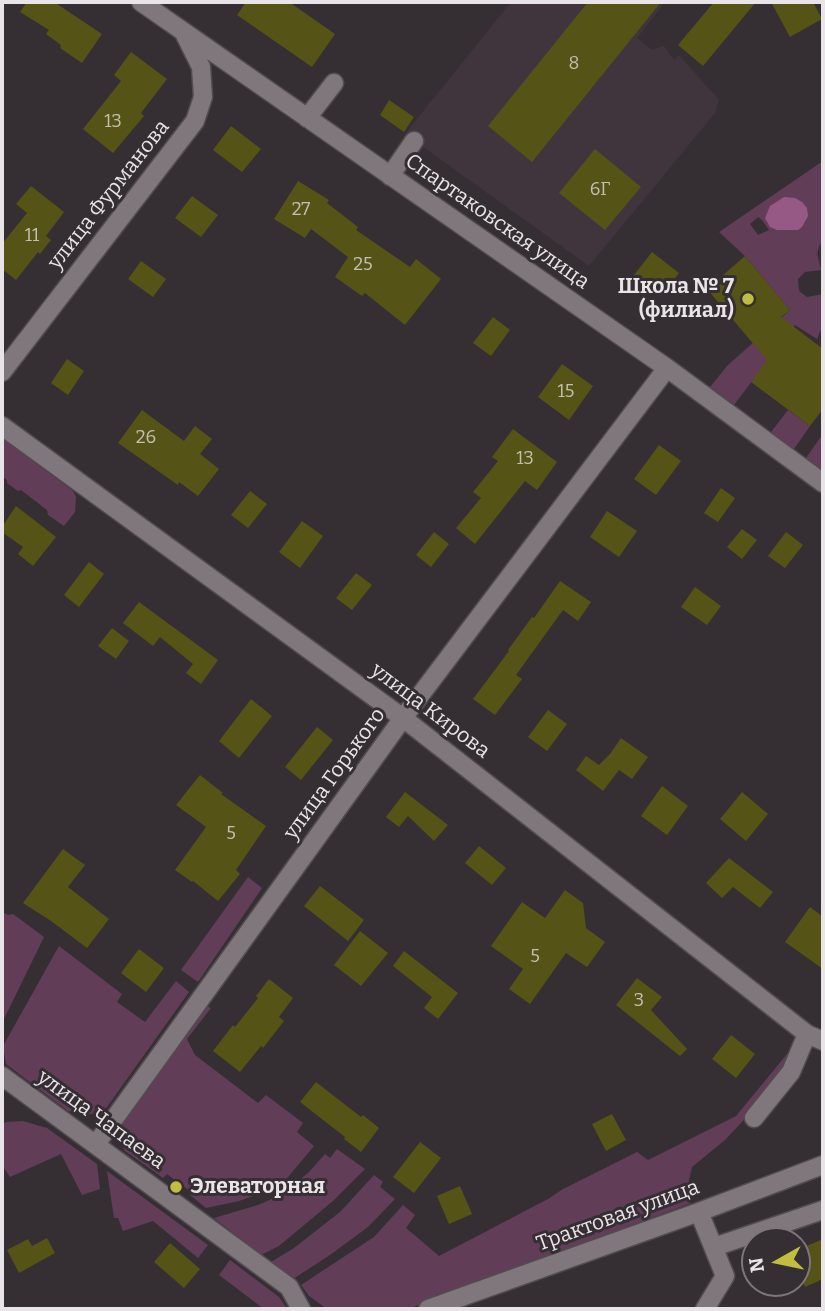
<!DOCTYPE html>
<meta charset="utf-8">
<style>
body{margin:0}
#map{position:relative;width:825px;height:1311px;overflow:hidden;background:#352f33;font-family:Bitter,serif}
canvas{display:block}
.frame{position:absolute;inset:0;border:4px solid #e8e4e7;pointer-events:none}
.north{position:absolute;left:741px;top:1227px;width:70px;height:70px;box-sizing:border-box;background:#352f33;border:2px solid #7d777b;border-radius:50%;rotate:261deg;font-size:19px;font-weight:700;line-height:28px;text-align:center;color:#e8e4e7}
.north::after{content:'';display:block;margin:auto;width:24px;height:32px;background:#c1bd40;clip-path:polygon(50% 0,100% 100%,50% 72%,0 100%)}
</style>
<div id="map">
<canvas width="825" height="1311"></canvas>
<div class="frame"></div>
<div class="north">N</div>
</div>
<script>
const c = document.querySelector('canvas').getContext('2d');
c.lineJoin = 'round';
function fill(path, color) {
  c.fillStyle = color;
  c.fill(path, 'evenodd');
}
function poly(rows) {
  const path = new Path2D();
  for (const r of rows) {
    path.moveTo(r[0], r[1]);
    for (let i = 2; i < r.length; i += 2) path.lineTo(r[i], r[i + 1]);
  }
  return path;
}
function strokePath(path, color, width, dash) {
  c.strokeStyle = color;
  c.lineWidth = width;
  c.lineCap = dash ? 'butt' : 'round';
  c.setLineDash(dash || []);
  c.stroke(path);
}
function drawText(font, color, halo, rows, align = 'center') {
  c.font = font + ' Bitter,serif';
  c.lineWidth = 6;
  c.setLineDash([]);
  c.textBaseline = 'middle';
  c.strokeStyle = halo;
  c.fillStyle = color;
  for (const [text, x, y, turn = 0] of rows) {
    c.save();
    c.translate(x, y);
    c.rotate((+turn || 0) * Math.PI / 180);
    c.textAlign = isNaN(turn) ? turn : align;
    if (halo) c.strokeText(text, 0, 0);
    c.fillText(text, 0, 0);
    c.restore();
  }
}
fill(poly([
 [511,2,665,2,637,38,652,50,664,46,674,60,679,55,719,100,715,113,589,266,405,134]
]), '#41353d');
fill(poly([
 [823,161,823,241,821,242,817,253,821,270,805,272,798,279,799,291,807,297,823,294,823,325,817,339,795,325,764,369,762,368,734,405,710,387,728,365,790,310,745,256,719,232],
 [758,217,762,220,769,230,758,235,750,224],
 [788,410,810,426,794,449,771,432],
 [822,435,823,436,823,471,806,458],
 [2,438,73,491,76,497,75,512,64,526,48,515,47,510,21,490,18,491,7,483,7,480,2,476],
 [248,877,262,888,198,982,181,970],
 [2,912,8,915,13,914,44,937,2,1023],
 [59,946,122,994,117,1002,145,1022,176,981,189,992,107,1107,96,1113,85,1115,68,1111,6,1064,3,1046],
 [206,1006,211,1008,187,1039,195,1055,258,1103,266,1095,303,1123,297,1132,314,1146,283,1183,273,1189,239,1201,206,1208,190,1195,191,1192,167,1174,163,1178,125,1151,122,1146,119,1131,120,1124],
 [787,1054,786,1067,742,1122,725,1140,692,1167,689,1180,691,1203,408,1309,327,1309,309,1296,301,1285,374,1237,403,1205,415,1215,406,1228,439,1256,548,1199,563,1189,637,1152,648,1160,736,1116],
 [23,1121,47,1128,97,1164,100,1189,82,1195,61,1154,10,1177,2,1165,2,1124,6,1122],
 [337,1149,365,1169,333,1201,279,1246,261,1255,214,1218,258,1205,281,1195,309,1172,325,1154,330,1158],
 [107,1171,208,1245,198,1258,153,1221,123,1231,118,1218,114,1218],
 [374,1175,383,1182,380,1187,395,1199,368,1227,330,1255,293,1279,271,1262,294,1248,340,1212],
 [230,1260,279,1297,287,1309,264,1309,219,1275]
]), '#623d58');
fill(poly([
 [784,197,795,198,802,202,807,208,808,216,802,227,798,230,777,230,770,227,765,218,770,206]
]), '#965986');
fill(poly([
 [27,2,54,2,102,34,82,63,60,48,61,45,46,34,49,30,20,12],
 [246,2,289,2,335,34,312,67,237,15],
 [588,2,661,2,532,162,488,126],
 [714,2,756,2,703,66,678,45],
 [771,2,813,2,822,19,790,37],
 [131,52,167,79,141,113,144,116,113,153,83,129,121,81,114,75],
 [389,100,414,117,404,132,380,115],
 [231,126,261,149,242,172,213,150],
 [595,149,641,187,605,230,559,193],
 [298,181,329,200,327,203,358,227,356,230,410,267,416,259,441,279,405,325,365,293,362,296,335,277,348,257,311,229,305,238,274,219],
 [31,186,64,212,46,236,51,240,40,254,38,252,16,280,2,269,2,244,27,213,16,204],
 [192,196,218,215,201,237,175,218],
 [652,252,679,273,661,296,634,275],
 [745,256,790,310,781,317,823,349,823,409,810,426,751,382,767,360,707,289],
 [141,261,166,279,153,297,128,279],
 [493,317,510,330,491,356,473,343],
 [67,359,84,371,68,395,51,383],
 [562,364,593,386,569,420,538,397],
 [142,410,184,441,195,426,212,439,200,454,219,469,198,496,179,482,178,485,118,443],
 [513,429,557,462,537,490,525,481,475,544,456,528,481,498,473,492,498,461,492,457],
 [659,445,681,461,656,495,634,479],
 [721,488,735,498,718,522,704,513],
 [250,491,267,504,248,528,231,515],
 [16,506,56,537,33,566,18,554,23,547,2,532,2,527],
 [607,511,637,531,619,557,590,537],
 [302,521,323,536,300,568,279,552],
 [742,529,757,540,742,559,727,547],
 [434,532,449,544,431,567,416,555],
 [786,532,803,545,785,568,768,556],
 [89,562,104,574,79,607,64,595],
 [356,573,372,585,352,610,336,598],
 [560,581,591,602,578,621,563,610,516,675,522,679,495,715,473,699,509,651,508,650,532,617,534,618],
 [695,587,721,606,707,625,681,607],
 [139,602,218,660,201,684,186,673,193,664,160,637,153,646,123,623],
 [112,628,129,641,116,659,98,646],
 [251,699,272,716,239,758,219,741],
 [548,710,567,724,547,751,528,737],
 [317,727,333,740,301,780,285,767],
 [621,738,648,757,632,779,619,770,603,791,576,770,586,756,599,765,610,754],
 [200,775,223,793,221,794,266,826,236,870,240,874,218,901,193,881,192,882,175,870,206,827,176,805],
 [662,786,688,806,667,835,641,816],
 [405,792,448,825,434,841,408,816,399,827,386,817],
 [742,792,768,814,746,841,720,819],
 [479,846,506,868,492,885,465,863],
 [63,849,85,865,68,887,109,919,87,948,51,921,23,903],
 [729,858,773,892,760,908,733,887,722,898,706,883],
 [320,886,364,920,348,941,304,906],
 [565,890,583,903,586,928,605,942,587,967,566,953,530,1004,509,989,523,969,491,946,522,902,545,918],
 [810,907,823,917,823,969,785,942],
 [360,931,388,953,361,986,334,965],
 [139,949,164,968,146,992,121,973],
 [404,951,458,993,438,1019,424,1008,432,997,393,966],
 [637,978,662,997,651,1010,687,1049,680,1056,616,1005],
 [269,979,293,998,279,1017,284,1021,263,1048,261,1046,240,1072,213,1051,233,1025,235,1027,258,998,256,996],
 [731,1035,755,1054,736,1078,712,1059],
 [316,1082,361,1117,363,1115,379,1128,361,1152,344,1139,345,1137,300,1102],
 [612,1114,626,1140,606,1151,592,1124],
 [420,1142,441,1158,414,1193,393,1177],
 [460,1186,472,1214,449,1224,437,1196],
 [47,1238,55,1253,19,1273,7,1250,28,1239,32,1246],
 [823,1239,823,1279,805,1287,797,1269,797,1250],
 [170,1243,200,1269,184,1288,154,1262]
]), '#555315');
const minor = poly([
 [141,2,667,368,823,483],
 [307,118,334,83],
 [390,176,414,141],
 [2,372,195,121,203,97,201,67,185,35],
 [2,426,403,718,807,1034,823,1041],
 [2,1076,289,1287,301,1309],
 [754,1118,791,1072,807,1034],
 [96,1144,403,718,667,368],
 [699,1212,725,1276,705,1309],
 [714,1247,823,1210],
 [428,1309,699,1212,823,1165]
]);
strokePath(minor, '#524c50', 21);
strokePath(minor, '#7f777c', 18);
for (const [x, y, r, color] of [
 [748,299,7,"#c1bd40"],
 [176,1187,7,"#c1bd40"]
]) {
  const dot = new Path2D();
  dot.arc(x, y, r, 0, 2 * Math.PI);
  c.fillStyle = color;
  c.fill(dot);
  strokePath(dot, '#352f33', 2.5);
}
drawText('18px', '#c3c0b2', null, [
 ["8",574,64],
 ["13",113,122],
 ["6Г",600,190],
 ["27",301,210],
 ["11",32,236],
 ["25",363,265],
 ["15",566,392],
 ["26",146,438],
 ["13",525,459],
 ["5",231,834],
 ["5",535,957],
 ["3",639,1001]
]);
drawText('21px', '#e8e4e7', '#352f33', [
 ["улица Фурманова",109,195,-52],
 ["Спартаковская улица",497,222,35],
 ["улица Кирова",430,711,37],
 ["улица Горького",335,774,-54],
 ["улица Чапаева",101,1120,36],
 ["Трактовая улица",618,1216,-20]
]);
drawText('bold 21px', '#e8e4e7', '#352f33', [
 ["Школа № 7",734,287],
 ["(филиал)",734,311],
 ["Элеваторная",190,1187,"left"]
], 'right');
</script>
